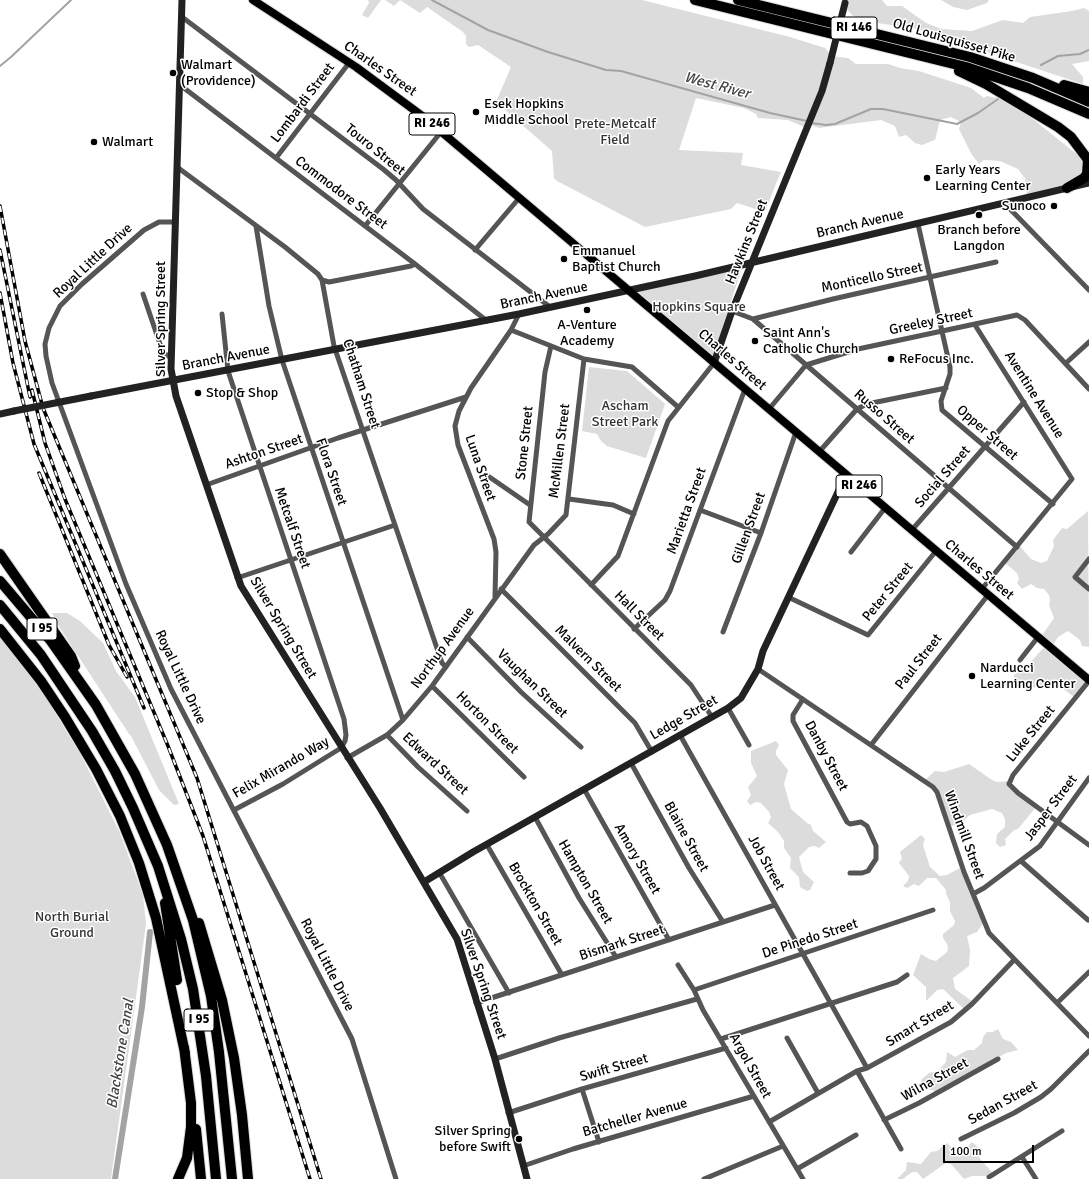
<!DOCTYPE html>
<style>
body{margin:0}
#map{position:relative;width:1089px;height:1179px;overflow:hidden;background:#fff;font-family:Signika,sans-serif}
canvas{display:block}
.scale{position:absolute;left:943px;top:1145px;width:91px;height:18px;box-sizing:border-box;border:2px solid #000;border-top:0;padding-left:5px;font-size:12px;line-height:14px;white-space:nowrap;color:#000;-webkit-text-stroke:3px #fff;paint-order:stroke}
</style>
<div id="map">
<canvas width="1089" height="1179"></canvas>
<div class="scale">100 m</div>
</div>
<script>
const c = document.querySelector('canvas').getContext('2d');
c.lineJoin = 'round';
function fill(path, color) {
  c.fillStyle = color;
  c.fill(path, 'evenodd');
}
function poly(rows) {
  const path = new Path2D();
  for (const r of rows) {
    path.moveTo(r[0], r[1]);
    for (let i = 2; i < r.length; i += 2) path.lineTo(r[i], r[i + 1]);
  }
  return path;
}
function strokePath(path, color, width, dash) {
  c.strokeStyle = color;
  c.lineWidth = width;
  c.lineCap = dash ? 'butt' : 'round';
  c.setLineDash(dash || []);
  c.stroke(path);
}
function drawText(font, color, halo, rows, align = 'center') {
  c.font = font + ' Signika,sans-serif';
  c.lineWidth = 3;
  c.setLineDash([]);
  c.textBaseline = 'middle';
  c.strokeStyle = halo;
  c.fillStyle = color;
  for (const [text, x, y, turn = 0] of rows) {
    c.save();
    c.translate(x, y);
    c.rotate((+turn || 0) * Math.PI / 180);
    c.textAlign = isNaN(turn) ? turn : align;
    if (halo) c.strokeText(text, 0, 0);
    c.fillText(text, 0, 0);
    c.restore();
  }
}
fill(poly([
 [368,0,381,0,368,18,362,15,369,3],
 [385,0,642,0,790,37,825,48,832,56,848,58,856,64,888,64,900,68,919,71,971,88,984,98,987,96,1002,99,1029,116,1084,160,1089,169,1076,183,1027,195,1025,178,1018,169,1000,161,984,160,979,164,972,155,959,129,961,122,951,117,940,120,935,140,922,145,915,143,906,135,899,137,895,126,881,120,819,128,808,124,804,127,788,120,758,118,756,114,744,108,696,98,679,150,743,153,741,165,781,172,777,181,765,212,737,203,731,209,645,227,557,181,554,178,552,151,496,102,511,67,478,45,469,47,466,44,466,36,463,32,427,7,420,13,400,0,394,6],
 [845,0,882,0,887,6,902,6,926,23,942,29,972,31,1003,20,1023,23,1030,17,1072,11,1084,8,1089,11,1089,61,1072,64,1083,77,1083,84,917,29,864,21,853,16,845,7],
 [941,0,989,0,987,3,967,10,953,7],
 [742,268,713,356,637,291],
 [589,367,627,371,665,404,646,458,607,446,601,441,597,434,582,431],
 [1088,511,1089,647,1082,646,1080,640,1068,631,1058,637,1051,648,1087,679,1074,697,1057,684,1029,688,1025,686,1013,676,1028,665,1046,645,1040,638,1054,618,1049,605,1050,601,1049,595,1044,589,1037,588,1031,584,1022,589,1017,583,1019,579,1017,573,1004,562,1019,545,1031,559,1041,563,1047,561,1054,546,1053,540,1062,528,1067,529],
 [52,613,67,613,80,621,103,643,116,671,135,697,179,804,174,805,159,790,131,736,129,734,58,625],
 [0,636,38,685,81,755,120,833,143,895,146,924,111,1179,0,1179],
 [776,741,779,745,776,751,776,755,788,770,784,784,791,809,807,823,811,825,813,831,826,842,819,848,815,846,809,847,799,857,803,872,814,882,810,890,807,891,800,887,799,877,790,868,791,858,784,848,784,841,778,832,768,823,771,817,769,812,761,803,756,802,750,805,747,801,751,795,748,787,757,776,751,763,751,751],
 [969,764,992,780,997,782,1010,781,1013,787,1036,807,1018,829,1014,830,1005,839,1006,845,1000,847,996,843,997,834,1005,827,1005,819,1002,813,992,809,970,815,961,823,948,827,935,789,925,780,935,771,944,772],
 [921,835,925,839,923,845,930,867,940,876,947,875,960,868,983,923,977,932,967,936,970,950,969,966,953,978,955,989,972,1001,965,1008,963,1008,943,989,937,990,926,1001,926,987,913,975,921,954,929,959,936,961,947,952,948,949,947,944,943,938,943,934,954,925,955,921,950,911,950,902,946,894,946,890,936,878,927,878,919,886,914,884,907,888,903,886,908,881,909,876,899,863,902,858,900,852],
 [998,1029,1003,1039,1011,1042,1018,1050,1006,1053,938,1092,928,1089,921,1082,922,1079,929,1073,938,1071,946,1062,947,1052,955,1057,968,1050,974,1050,982,1043,983,1037,987,1032,993,1032],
 [972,1142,979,1148,978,1151,980,1159,993,1173,989,1176,972,1176,964,1179,951,1164,946,1163,923,1179,917,1172,912,1172,903,1179,897,1179,906,1170,907,1162,921,1164,931,1152,937,1151,947,1143,955,1151,963,1151]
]), '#dcdcdc');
strokePath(poly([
 [432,0,488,30,548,52,606,70,621,71,770,113,807,121],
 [1041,65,1058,56,1080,54,1089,50],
 [0,66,11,57,71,0],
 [811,123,826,125,835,124,871,109,883,109,957,124,978,113,998,99]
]), '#a3a3a3', 2);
strokePath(poly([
 [115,1179,142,1007,150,932]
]), '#a3a3a3', 6);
const primary = poly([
 [253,0,356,67,425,118,1089,680]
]);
const highway = poly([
 [695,0,966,67,1028,88,1089,114],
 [738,0,970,57,1033,78,1089,102],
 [959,71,986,84,1058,127,1071,137,1089,161],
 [1064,85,1089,92],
 [1067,188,1084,178,1087,174,1088,159],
 [0,554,71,656,75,666],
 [0,581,51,641,96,705,135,774,167,845,193,920,211,996,219,1052,232,1179],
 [0,605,41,655,92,731,115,771,133,808,158,866,181,939,193,989,206,1076,216,1179],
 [0,629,41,681,65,717,96,769,120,816,139,863,156,918,185,1053],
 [165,903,177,980],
 [199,923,222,1000,234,1058,242,1115,248,1179],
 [196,1129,201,1179],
 [178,1179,187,1158,191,1127,191,1103,184,1047]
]);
strokePath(primary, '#dbdbdb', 10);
strokePath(highway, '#dbdbdb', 12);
strokePath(poly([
 [182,17,383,169,396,180,423,209,550,307],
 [180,85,415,264,487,321],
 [276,158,349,63],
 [177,167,285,247,318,274,322,280,334,346,442,663,446,667],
 [1008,202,1011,210,1089,290],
 [175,222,159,222,144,230,82,284,60,306,49,328,45,344,46,356,52,383,126,584,171,689,352,1039,396,1179],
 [918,224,950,367,950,374,941,401,942,410,1053,504],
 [256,226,269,306,282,360,403,720],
 [365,226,441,132],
 [475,250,520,197],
 [322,280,329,282,411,266,415,264],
 [143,294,161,347,164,353,171,358],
 [732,311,753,319,1017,547],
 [222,314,228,371,344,719,346,735,345,741,341,748,283,784,234,810],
 [753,319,833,299,996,262],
 [975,325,1072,479,981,590],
 [511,330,584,359,632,367,678,407],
 [551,346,545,372,529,522,691,685,712,717],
 [1066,363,1089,342],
 [769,409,806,365,858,349,1017,315,1025,320,1089,389],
 [819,452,857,409,867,404,946,388],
 [488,476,530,505],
 [206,485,338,438,466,397],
 [569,499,613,505,634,514],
 [700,510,761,533],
 [911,531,1024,402],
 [851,552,885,508],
 [1089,559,1075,577,1089,589],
 [237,578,395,525],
 [591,585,618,556,668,421,714,363],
 [501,589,635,723,652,752],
 [495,597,496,552,494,539,458,445,455,426,459,411,471,388,511,330,519,314],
 [790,598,868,635,936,551],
 [634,629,665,600,670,591,745,389],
 [723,632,761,533,796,432],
 [467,637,521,692,581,747],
 [1020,660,1038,637],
 [758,669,933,787,937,792,964,872,989,933,1089,1036],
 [1089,681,1013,775,1009,784,1018,793,1089,845],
 [432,686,524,777],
 [803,699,793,715,793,721,847,822,850,824,861,822,867,826,876,846,876,859,868,871,862,873,850,873],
 [728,708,749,745],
 [387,735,418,767,467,811],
 [680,735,867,1068],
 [871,745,988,595],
 [347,758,387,735,403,720,432,686,534,545,548,534,566,515,584,359],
 [631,763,689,868,723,922],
 [584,789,669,940],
 [535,817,579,898,616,957],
 [487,845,562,975],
 [1021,861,1088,920],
 [439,872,509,993],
 [973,894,984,888,1040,846,1089,778],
 [678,965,694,990,703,1010,803,1179],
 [694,990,933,910],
 [476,1003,775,905],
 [1057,1003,1089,972],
 [787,1038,818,1093],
 [721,1039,897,982,907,975],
 [495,1059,559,1038,697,999],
 [857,1071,901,1149],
 [582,1089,599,1142],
 [508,1113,582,1089,726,1048],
 [884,1120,919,1103,998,1059],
 [769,1122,857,1071,867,1068,951,1022,972,1004,1014,960],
 [961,1139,1014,1113,1041,1097,1051,1089,1089,1051],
 [1022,1157,1036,1179],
 [523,1166,573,1149,754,1096],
 [797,1169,856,1135],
 [989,1177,1062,1131],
 [704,1179,783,1146]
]), '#555', 5);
strokePath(poly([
 [182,0,171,369,176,396,241,586,380,808,457,939,495,1059,527,1179],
 [714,363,732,311,822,91,830,63],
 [91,396,519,314,695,276,1089,183],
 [0,414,14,411],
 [424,882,473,852,728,708,741,698,758,669,763,651,846,475]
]), '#222', 7);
strokePath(primary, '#000', 8);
strokePath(highway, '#000', 10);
const rail = poly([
 [0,206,25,341,43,408,197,778,321,1179],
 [0,250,30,397],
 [0,293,13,363,34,444,144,708],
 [32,390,45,443,65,499,168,746,203,836,310,1179],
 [39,473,109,645,127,677]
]);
strokePath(rail, '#000', 3.5);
strokePath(rail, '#fff', 2, [6]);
strokePath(poly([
 [830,63,845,3],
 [14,411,91,396]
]), '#222', 7);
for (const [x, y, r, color] of [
 [173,73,4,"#000"],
 [476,112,4,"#000"],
 [94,142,4,"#000"],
 [927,178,4,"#000"],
 [1054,206,4,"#000"],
 [979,215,4,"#000"],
 [564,259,4,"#000"],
 [587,310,4,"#000"],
 [755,341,4,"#000"],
 [891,359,4,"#000"],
 [198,393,4,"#000"],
 [972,676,4,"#000"],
 [519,1139,4,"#000"]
]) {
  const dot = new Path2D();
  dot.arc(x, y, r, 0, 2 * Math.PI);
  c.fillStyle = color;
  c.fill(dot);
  strokePath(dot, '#fff', 1.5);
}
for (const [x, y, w] of [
 [854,28,46],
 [432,124,46],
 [859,486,46],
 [42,629,30],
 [199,1020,30]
]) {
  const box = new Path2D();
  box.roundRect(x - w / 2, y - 11, w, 22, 3);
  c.fillStyle = '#fff';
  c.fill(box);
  strokePath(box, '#000', 1);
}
drawText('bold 13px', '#000', null, [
 ["RI 146",854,28],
 ["RI 246",432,124],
 ["RI 246",859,486],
 ["I 95",42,629],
 ["I 95",199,1020]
]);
drawText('14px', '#000', '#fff', [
 ["Old Louisquisset Pike",954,41,16],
 ["Charles Street",380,69,35],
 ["Lombardi Street",303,103,-53],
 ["Touro Street",375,150,39],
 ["Commodore Street",341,193,37],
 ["Branch Avenue",860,224,-13],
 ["Hawkins Street",747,242,-68],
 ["Royal Little Drive",93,261,-43],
 ["Monticello Street",872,278,-12],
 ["Branch Avenue",544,296,-12],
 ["Silver Spring Street",161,319,-90],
 ["Greeley Street",931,322,-12],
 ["Branch Avenue",226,358,-11],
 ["Charles Street",732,360,41],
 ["Chatham Street",361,384,72],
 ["Aventine Avenue",1034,395,58],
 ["Russo Street",884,417,41],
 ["Opper Street",987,433,41],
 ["Stone Street",525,443,-84],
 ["McMillen Street",560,451,-83],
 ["Ashton Street",264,452,-19],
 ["Luna Street",480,468,71],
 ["Flora Street",331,472,71],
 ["Social Street",943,477,-49],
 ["Marietta Street",687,511,-70],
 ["Metcalf Street",292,528,71],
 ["Gillen Street",749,528,-70],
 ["Charles Street",979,570,40],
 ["Peter Street",888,592,-51],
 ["Hall Street",639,616,45],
 ["Silver Spring Street",283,628,59],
 ["Northup Avenue",443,648,-54],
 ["Malvern Street",588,659,45],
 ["Paul Street",919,662,-52],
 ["Royal Little Drive",180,677,65],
 ["Vaughan Street",532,684,44],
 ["Ledge Street",684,718,-30],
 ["Horton Street",487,723,45],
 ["Luke Street",1031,734,-51],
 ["Danby Street",826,756,62],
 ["Edward Street",435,764,43],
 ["Felix Mirando Way",281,768,-30],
 ["Jasper Street",1051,808,-53],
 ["Windmill Street",964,835,70],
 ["Blaine Street",686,837,61],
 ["Amory Street",637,859,60],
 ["Job Street",766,863,61],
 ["Hampton Street",585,882,60],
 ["Brockton Street",535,904,60],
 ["De Pinedo Street",810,939,-18],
 ["Bismark Street",622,943,-18],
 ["Royal Little Drive",327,965,63],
 ["Silver Spring Street",483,984,71],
 ["Smart Street",920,1024,-31],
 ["Argol Street",750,1066,61],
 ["Swift Street",614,1068,-16],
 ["Wilna Street",935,1080,-29],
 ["Sedan Street",1003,1103,-29],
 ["Batcheller Avenue",635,1118,-16]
]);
drawText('14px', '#000', '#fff', [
 ["Walmart",181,65],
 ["(Providence)",181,81],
 ["Esek Hopkins",484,104],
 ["Middle School",484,120],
 ["Walmart",102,142],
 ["Early Years",935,170],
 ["Learning Center",935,186],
 ["Sunoco",1046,206,"right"],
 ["Branch before",979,230,"center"],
 ["Langdon",979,246,"center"],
 ["Emmanuel",572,251],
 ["Baptist Church",572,267],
 ["A-Venture",587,325,"center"],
 ["Academy",587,341,"center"],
 ["Saint Ann's",763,333],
 ["Catholic Church",763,349],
 ["ReFocus Inc.",899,359],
 ["Stop & Shop",206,393],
 ["Narducci",980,668],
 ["Learning Center",980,684],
 ["Silver Spring",511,1131,"right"],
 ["before Swift",511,1147,"right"]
], 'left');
drawText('14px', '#333', '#fff', [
 ["Prete-Metcalf",615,124],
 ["Field",615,140],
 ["Hopkins Square",699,307],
 ["Ascham",625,406],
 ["Street Park",625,422],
 ["North Burial",72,917],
 ["Ground",72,933]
]);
drawText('italic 15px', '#444', '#fff', [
 ["West River",717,86,15],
 ["Blackstone Canal",121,1054,-81]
]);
</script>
